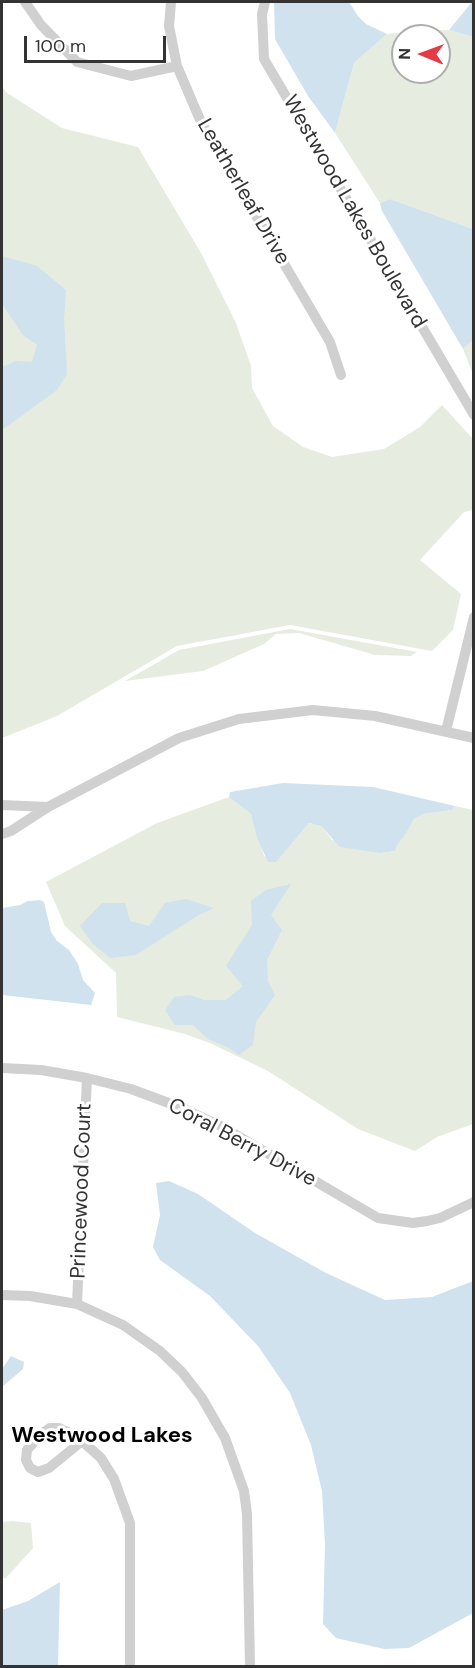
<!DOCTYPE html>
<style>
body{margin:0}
#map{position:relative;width:475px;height:1668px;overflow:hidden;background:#fff;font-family:"DM Sans",sans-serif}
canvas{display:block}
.frame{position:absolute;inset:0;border:3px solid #333;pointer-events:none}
.north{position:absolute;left:391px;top:24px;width:60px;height:60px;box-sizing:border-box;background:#fff;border:2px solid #adadad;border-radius:50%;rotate:271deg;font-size:16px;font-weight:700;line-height:24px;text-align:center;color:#333}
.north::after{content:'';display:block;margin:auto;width:21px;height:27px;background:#e63946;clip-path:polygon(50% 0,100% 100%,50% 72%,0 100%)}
.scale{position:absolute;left:24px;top:36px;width:142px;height:27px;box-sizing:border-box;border:3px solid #333;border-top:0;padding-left:8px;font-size:18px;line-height:21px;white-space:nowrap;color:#333;-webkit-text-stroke:4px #fff;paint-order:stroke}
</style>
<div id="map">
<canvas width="475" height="1668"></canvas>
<div class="frame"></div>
<div class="north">N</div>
<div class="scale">100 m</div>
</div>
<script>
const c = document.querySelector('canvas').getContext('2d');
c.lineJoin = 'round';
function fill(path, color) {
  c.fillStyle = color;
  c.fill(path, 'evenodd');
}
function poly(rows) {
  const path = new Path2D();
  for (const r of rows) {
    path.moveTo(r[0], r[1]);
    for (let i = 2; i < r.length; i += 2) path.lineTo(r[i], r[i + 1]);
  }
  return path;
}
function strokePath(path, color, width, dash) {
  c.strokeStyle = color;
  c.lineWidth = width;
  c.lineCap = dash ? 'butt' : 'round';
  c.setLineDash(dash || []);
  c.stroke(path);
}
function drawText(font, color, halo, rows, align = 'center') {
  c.font = font + ' "DM Sans",sans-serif';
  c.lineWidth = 6;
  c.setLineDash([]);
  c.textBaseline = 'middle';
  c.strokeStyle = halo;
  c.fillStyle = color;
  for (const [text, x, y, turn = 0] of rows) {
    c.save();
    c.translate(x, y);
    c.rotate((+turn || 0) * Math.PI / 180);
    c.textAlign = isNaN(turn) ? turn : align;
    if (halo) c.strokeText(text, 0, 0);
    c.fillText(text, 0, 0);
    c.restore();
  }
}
fill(poly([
 [426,30,449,30,473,37,473,229,390,199,380,203,335,133,354,63,387,34],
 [403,36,439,36,439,72,403,72],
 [2,87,7,93,62,128,138,147,201,253,236,323,251,366,252,388,273,426,303,447,332,457,384,449,420,427,442,405,473,439,473,510,464,512,420,560,461,594,453,630,432,651,290,625,177,646,57,716,2,738],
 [473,340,473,374,463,349],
 [290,629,417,652,411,656,375,655,299,633,276,634,264,644,203,671,125,681,179,650],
 [229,797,251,814,264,856,276,861,309,823,321,826,332,840,380,853,395,851,397,845,406,834,414,819,423,814,452,810,455,806,473,810,473,1124,437,1137,415,1151,358,1129,268,1071,210,1043,185,1034,117,1017,116,973,65,926,46,882,157,823],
 [13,1521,31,1523,33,1548,6,1578,2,1578,2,1522]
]), '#e6ecdf');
fill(poly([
 [274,2,349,2,358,16,366,24,387,34,354,63,335,133,308,96,275,39],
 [472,2,473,2,473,37,449,30],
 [390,199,473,229,473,340,463,349,382,211,380,203],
 [2,256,37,266,66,290,64,319,67,374,57,390,2,430,2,367,16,361,32,362,37,345,23,335,2,304],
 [283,783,373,787,455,806,452,810,423,814,414,819,406,834,397,845,395,851,380,853,340,847,321,826,309,823,276,862,268,862,257,838,251,814,229,797,230,792],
 [291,884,271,915,282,930,267,960,268,981,275,995,256,1022,253,1045,239,1055,229,1048,208,1039,193,1025,175,1025,165,1010,174,997,190,995,204,1000,226,1000,243,986,226,966,252,925,251,901,266,890],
 [186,899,214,908,197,916,136,955,110,958,93,944,80,926,102,903,125,903,130,921,149,926,165,903],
 [40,900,44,902,51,932,57,941,69,950,78,964,83,980,95,993,91,1005,2,995,2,908,20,905,28,901],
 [169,1181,198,1194,255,1233,326,1273,385,1300,432,1297,473,1281,473,1613,409,1648,384,1649,336,1638,323,1624,325,1545,322,1491,311,1445,290,1393,258,1346,210,1296,160,1260,153,1247,160,1215,156,1183],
 [11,1356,24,1362,23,1369,2,1387,2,1369],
 [60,1582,58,1666,2,1666,2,1610,28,1601]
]), '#cfe2ee');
strokePath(poly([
 [25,2,41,25,77,62,131,76,177,66],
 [171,2,169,26,177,66,201,122,330,342,341,375],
 [265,2,262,14,264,59,474,415],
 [446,731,474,617],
 [2,805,48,807],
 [2,834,11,831,48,807,179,738,239,719,313,710,375,716,474,738],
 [2,1068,41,1070,87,1078,131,1089,182,1108,221,1126,378,1218,413,1223,427,1221,440,1218,474,1202],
 [2,1295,30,1296,77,1304,123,1325,160,1351,182,1372,202,1398,225,1438,244,1491,247,1514,250,1666],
 [77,1304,87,1078],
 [82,1441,49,1468,38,1472,30,1468,26,1460,27,1450,41,1434,50,1428,59,1428,68,1432,82,1441,101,1458,114,1479,130,1523,130,1666]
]), '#d0d0d0', 10);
drawText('21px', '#333', '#fff', [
 ["Leatherleaf Drive",243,192,60],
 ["Westwood Lakes Boulevard",354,212,60],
 ["Coral Berry Drive",242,1143,28],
 ["Princewood Court",82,1191,-88]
]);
drawText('bold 22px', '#000', '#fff', [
 ["Westwood Lakes",102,1436]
]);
</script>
